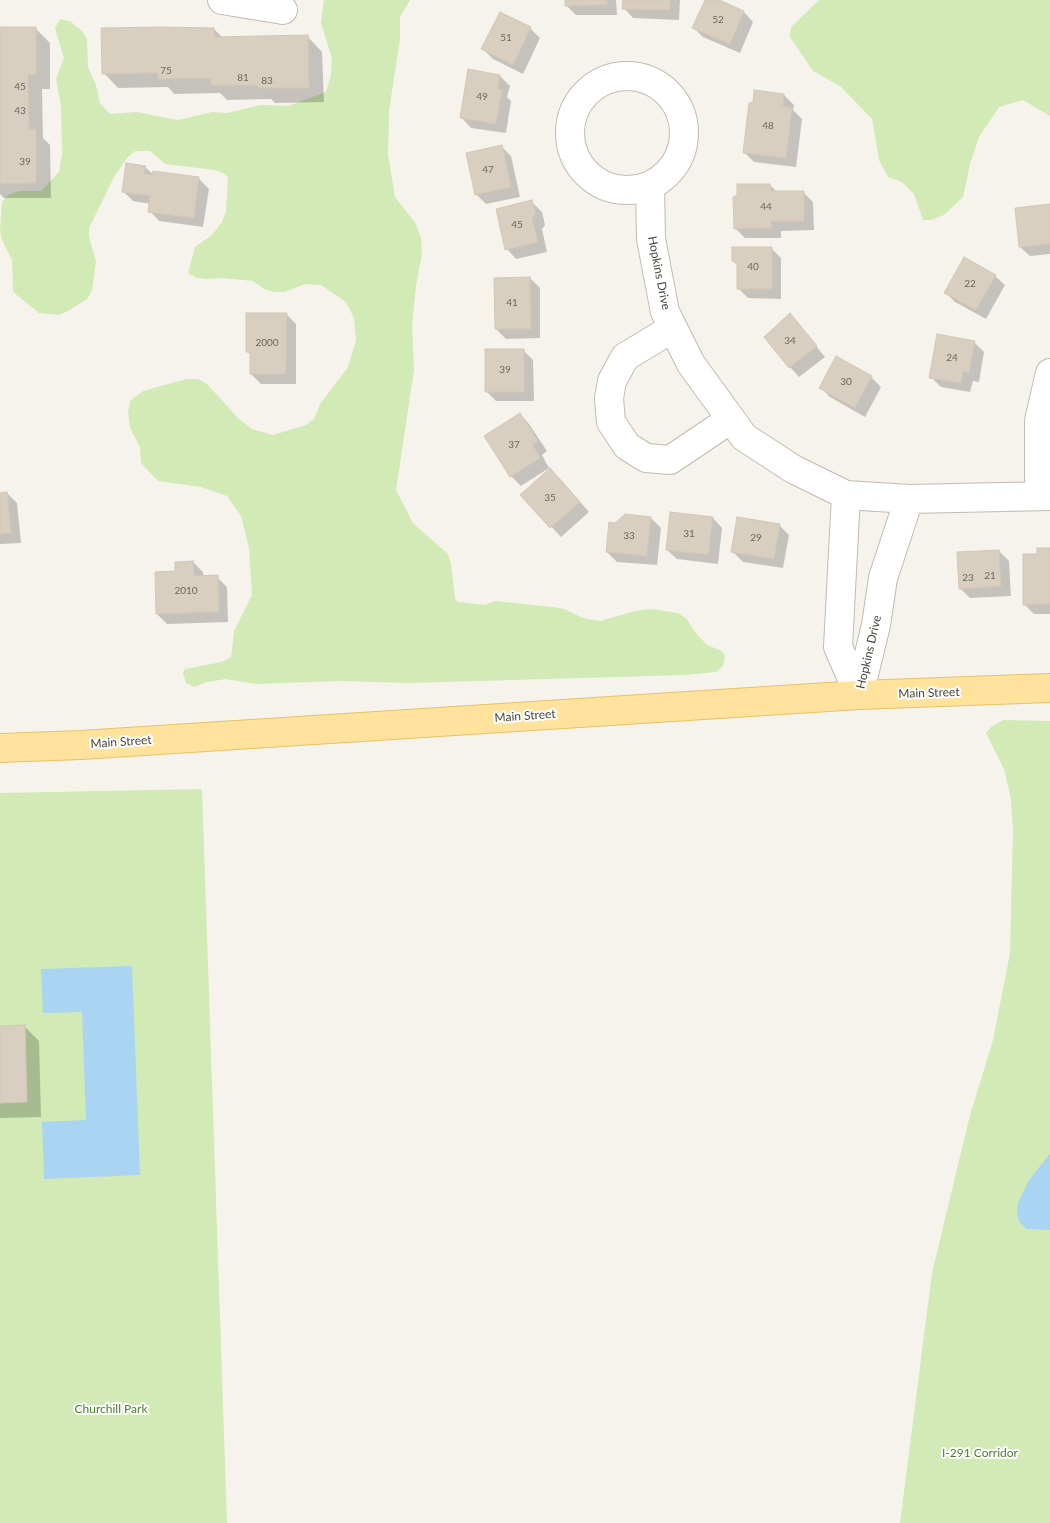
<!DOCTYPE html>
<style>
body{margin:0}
canvas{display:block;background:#f6f3ec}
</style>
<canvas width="1050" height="1523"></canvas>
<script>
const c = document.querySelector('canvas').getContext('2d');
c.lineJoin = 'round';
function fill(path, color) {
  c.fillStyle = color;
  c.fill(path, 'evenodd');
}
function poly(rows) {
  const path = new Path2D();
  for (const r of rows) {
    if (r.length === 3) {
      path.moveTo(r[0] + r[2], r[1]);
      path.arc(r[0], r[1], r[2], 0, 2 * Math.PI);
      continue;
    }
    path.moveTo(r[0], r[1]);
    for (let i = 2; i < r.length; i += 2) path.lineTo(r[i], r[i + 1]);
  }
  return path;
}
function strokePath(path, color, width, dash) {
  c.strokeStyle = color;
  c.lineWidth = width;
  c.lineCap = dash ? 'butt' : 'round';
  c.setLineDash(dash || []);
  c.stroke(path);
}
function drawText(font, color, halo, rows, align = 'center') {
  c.font = font + ' Lato,sans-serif';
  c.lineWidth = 4;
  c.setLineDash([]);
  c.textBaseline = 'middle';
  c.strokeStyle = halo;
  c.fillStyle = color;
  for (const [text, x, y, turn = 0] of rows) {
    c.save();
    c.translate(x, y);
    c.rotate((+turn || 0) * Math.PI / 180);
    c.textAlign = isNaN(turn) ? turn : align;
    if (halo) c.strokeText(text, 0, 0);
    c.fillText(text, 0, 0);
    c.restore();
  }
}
fill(poly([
 [324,0,410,0,400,17,400,39,389,111,388,154,395,197,416,224,421,238,422,254,416,286,412,325,414,370,396,490,413,523,448,554,451,564,455,599,458,602,485,605,495,601,552,607,564,609,583,618,600,621,635,611,652,609,678,613,687,619,694,631,707,645,722,651,725,656,723,666,716,672,685,675,409,683,340,681,256,684,226,679,207,682,194,687,186,683,183,673,185,669,222,662,231,657,234,631,252,595,249,548,241,516,227,496,201,487,158,481,141,463,140,447,130,428,128,412,130,401,143,391,186,379,198,379,207,384,239,419,252,429,273,435,306,425,314,419,320,404,348,367,356,340,354,318,346,302,321,285,306,284,284,292,274,292,264,289,253,281,222,278,207,279,197,278,188,273,195,247,212,235,222,222,226,211,228,178,225,174,215,170,165,164,150,151,135,151,127,158,114,177,89,228,89,237,96,261,92,291,87,299,68,311,59,315,39,313,13,292,12,260,2,240,0,231,2,202,8,195,19,191,41,191,59,172,62,154,61,106,56,79,64,58,55,28,60,19,70,21,82,31,87,39,88,67,96,85,100,103,110,114,136,112,178,120,212,112,227,113,261,105,288,106,326,92,331,75,332,59,321,23],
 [819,0,1050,0,1050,116,1023,100,999,107,979,137,970,164,963,197,944,215,931,220,923,220,914,194,902,182,888,177,879,160,872,119,840,86,813,71,790,37,791,27],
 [1003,720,1050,721,1050,1523,900,1523,932,1273,970,1115,993,1040,1010,953,1013,831,1011,799,1004,769,986,733,991,727],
 [202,789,227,1523,0,1523,0,793]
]), '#d2eab5');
fill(poly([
 [132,966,140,1175,44,1179,42,1122,86,1120,82,1012,43,1013,41,969],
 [1050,1154,1050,1230,1027,1229,1019,1222,1017,1212,1018,1203,1029,1180]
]), '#a9d4f2');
fill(poly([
 [566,0,616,0,617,15,576,15,566,5],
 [624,0,680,0,679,20,633,18,624,8],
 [706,0,716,0,744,12,753,22,740,53,703,37,694,28],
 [0,28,35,28,50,43,50,89,42,89,43,138,50,145,51,198,4,198,0,194],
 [530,28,540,38,523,74,493,59,483,49],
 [214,29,223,38,308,37,322,52,324,102,275,103,271,99,227,100,220,93,174,94,168,87,118,88,104,73],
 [500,76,510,86,507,97,511,101,506,133,471,128,462,118],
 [784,95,794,105,793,110,802,119,796,167,754,162,744,152],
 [501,146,511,156,520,197,486,204,476,194],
 [145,167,154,175,199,179,209,189,203,227,159,221,150,211,151,204,133,201,123,191],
 [770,185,777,192,803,192,813,202,814,230,781,231,781,238,745,238,735,228],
 [532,202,542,212,545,225,542,229,547,252,516,259,507,249],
 [1050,205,1050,254,1030,256,1020,247],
 [771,248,781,258,781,299,748,298,738,288,738,266,733,261],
 [995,276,1005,285,986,319,955,302,946,293],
 [530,278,540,288,540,338,506,339,496,329],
 [286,314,296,324,296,384,261,384,251,374,251,355,247,351],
 [790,314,825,357,799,377,790,367],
 [974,342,984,352,979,382,973,381,970,392,941,387,931,377],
 [523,350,533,360,534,401,496,401,486,391],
 [871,377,881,387,865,417,830,397,821,388],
 [520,414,529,424,547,451,542,455,549,468,521,486,511,476],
 [560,479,589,512,561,537,522,495],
 [7,493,17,503,21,543,0,544,0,494],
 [651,518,661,528,657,565,617,562,607,552],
 [713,518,722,528,718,564,677,559,667,550],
 [779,525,789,535,783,568,743,562,733,552],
 [1050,549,1050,614,1034,614,1024,604,1038,555],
 [999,551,1009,561,1011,596,970,598,960,588],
 [193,562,203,572,203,577,217,577,227,587,228,622,167,624,157,614,177,573],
 [24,1026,39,1041,41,1117,0,1118,0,1027]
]), '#0003');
const building = poly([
 [565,0,607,0,607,5,565,6,565,0],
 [623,0,670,0,670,10,622,9,623,0],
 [705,0,719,0,744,11,730,44,692,28,705,0],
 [500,12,531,27,513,65,481,49,500,12],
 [0,27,36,27,36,75,28,75,29,129,36,129,36,183,0,184,0,27],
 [160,27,214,28,214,37,308,35,309,88,259,88,256,85,211,85,211,78,158,79,158,73,102,74,101,28,160,27],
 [468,69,500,75,498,89,502,90,496,124,460,118,468,69],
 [754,90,784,94,783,106,792,108,786,158,743,153,749,103,753,102,754,90],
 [502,145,511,187,475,195,466,153,502,145],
 [126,163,146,166,144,174,152,175,153,171,199,177,194,218,148,212,150,196,122,192,126,163],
 [737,184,770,184,771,191,804,191,804,221,771,221,772,228,734,229,733,197,737,195,737,184],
 [532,200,536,214,532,218,538,242,505,250,496,209,532,200],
 [1050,204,1050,244,1019,247,1015,208,1050,204],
 [732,247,772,247,772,289,737,289,737,263,732,261,732,247],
 [964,257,996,275,976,310,944,293,964,257],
 [530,277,531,329,495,329,494,278,530,277],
 [246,313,287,313,286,374,250,374,250,352,246,352,246,313],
 [790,313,817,346,789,368,764,337,790,313],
 [937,334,975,341,969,373,963,371,961,383,929,378,937,334],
 [485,349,524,349,524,392,485,392,485,349],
 [836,356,872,376,855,408,819,388,836,356],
 [520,413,538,441,533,445,540,458,510,477,484,436,520,413],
 [550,468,580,502,550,528,520,495,550,468],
 [7,492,11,533,0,534,0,493,7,492],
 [670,512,713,517,708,555,666,550,670,512],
 [625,514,651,517,647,556,606,552,609,522,615,523,625,514],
 [737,517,780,524,774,559,731,552,737,517],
 [1037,548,1050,548,1050,604,1023,605,1023,554,1037,554,1037,548],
 [999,550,1001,586,959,589,957,552,999,550],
 [193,561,194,576,218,575,219,612,156,614,155,572,175,571,175,562,193,561],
 [25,1025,27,1102,0,1103,0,1026,25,1025]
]);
fill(building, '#d8cfc1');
strokePath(building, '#d3c7b4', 1);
const minor = poly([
 [222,0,283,10],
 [627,133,57],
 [650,186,651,239,665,312,691,364,744,437,793,469,846,495,909,499,1050,496],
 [673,328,625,357,612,381,609,398,611,422,627,446,646,458,670,460,731,419],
 [846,495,838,647,859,695],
 [1039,496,1039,421,1050,373],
 [859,695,876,625,883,578,909,499]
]);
const major = poly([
 [0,748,81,745,859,695,1050,688]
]);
strokePath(minor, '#c2bbae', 30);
strokePath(major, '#e6c16a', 30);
strokePath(minor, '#fff', 28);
strokePath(major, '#ffe39c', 28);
drawText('10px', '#6e675b', null, [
 ["52",718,20],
 ["51",506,38],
 ["75",166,71],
 ["81",243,78],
 ["83",267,81],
 ["45",20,87],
 ["49",482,97],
 ["43",20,111],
 ["48",768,126],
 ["39",25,162],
 ["47",488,170],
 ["44",766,207],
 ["45",517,225],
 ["40",753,267],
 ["22",970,284],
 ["41",512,303],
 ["34",790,341],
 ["2000",267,343],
 ["24",952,358],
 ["39",505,370],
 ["30",846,382],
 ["37",514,445],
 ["35",550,498],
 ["31",689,534],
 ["33",629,536],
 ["29",756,538],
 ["21",990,576],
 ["23",968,578],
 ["2010",186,591]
]);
drawText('12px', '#4b4439', '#fff', [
 ["Hopkins Drive",659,273,79],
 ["Hopkins Drive",869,652,-77],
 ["Main Street",929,693,-2],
 ["Main Street",525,716,-4],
 ["Main Street",121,742,-4]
]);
drawText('12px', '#4a7f2a', '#fff', [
 ["Churchill Park",111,1409],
 ["I-291 Corridor",980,1453]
]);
</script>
